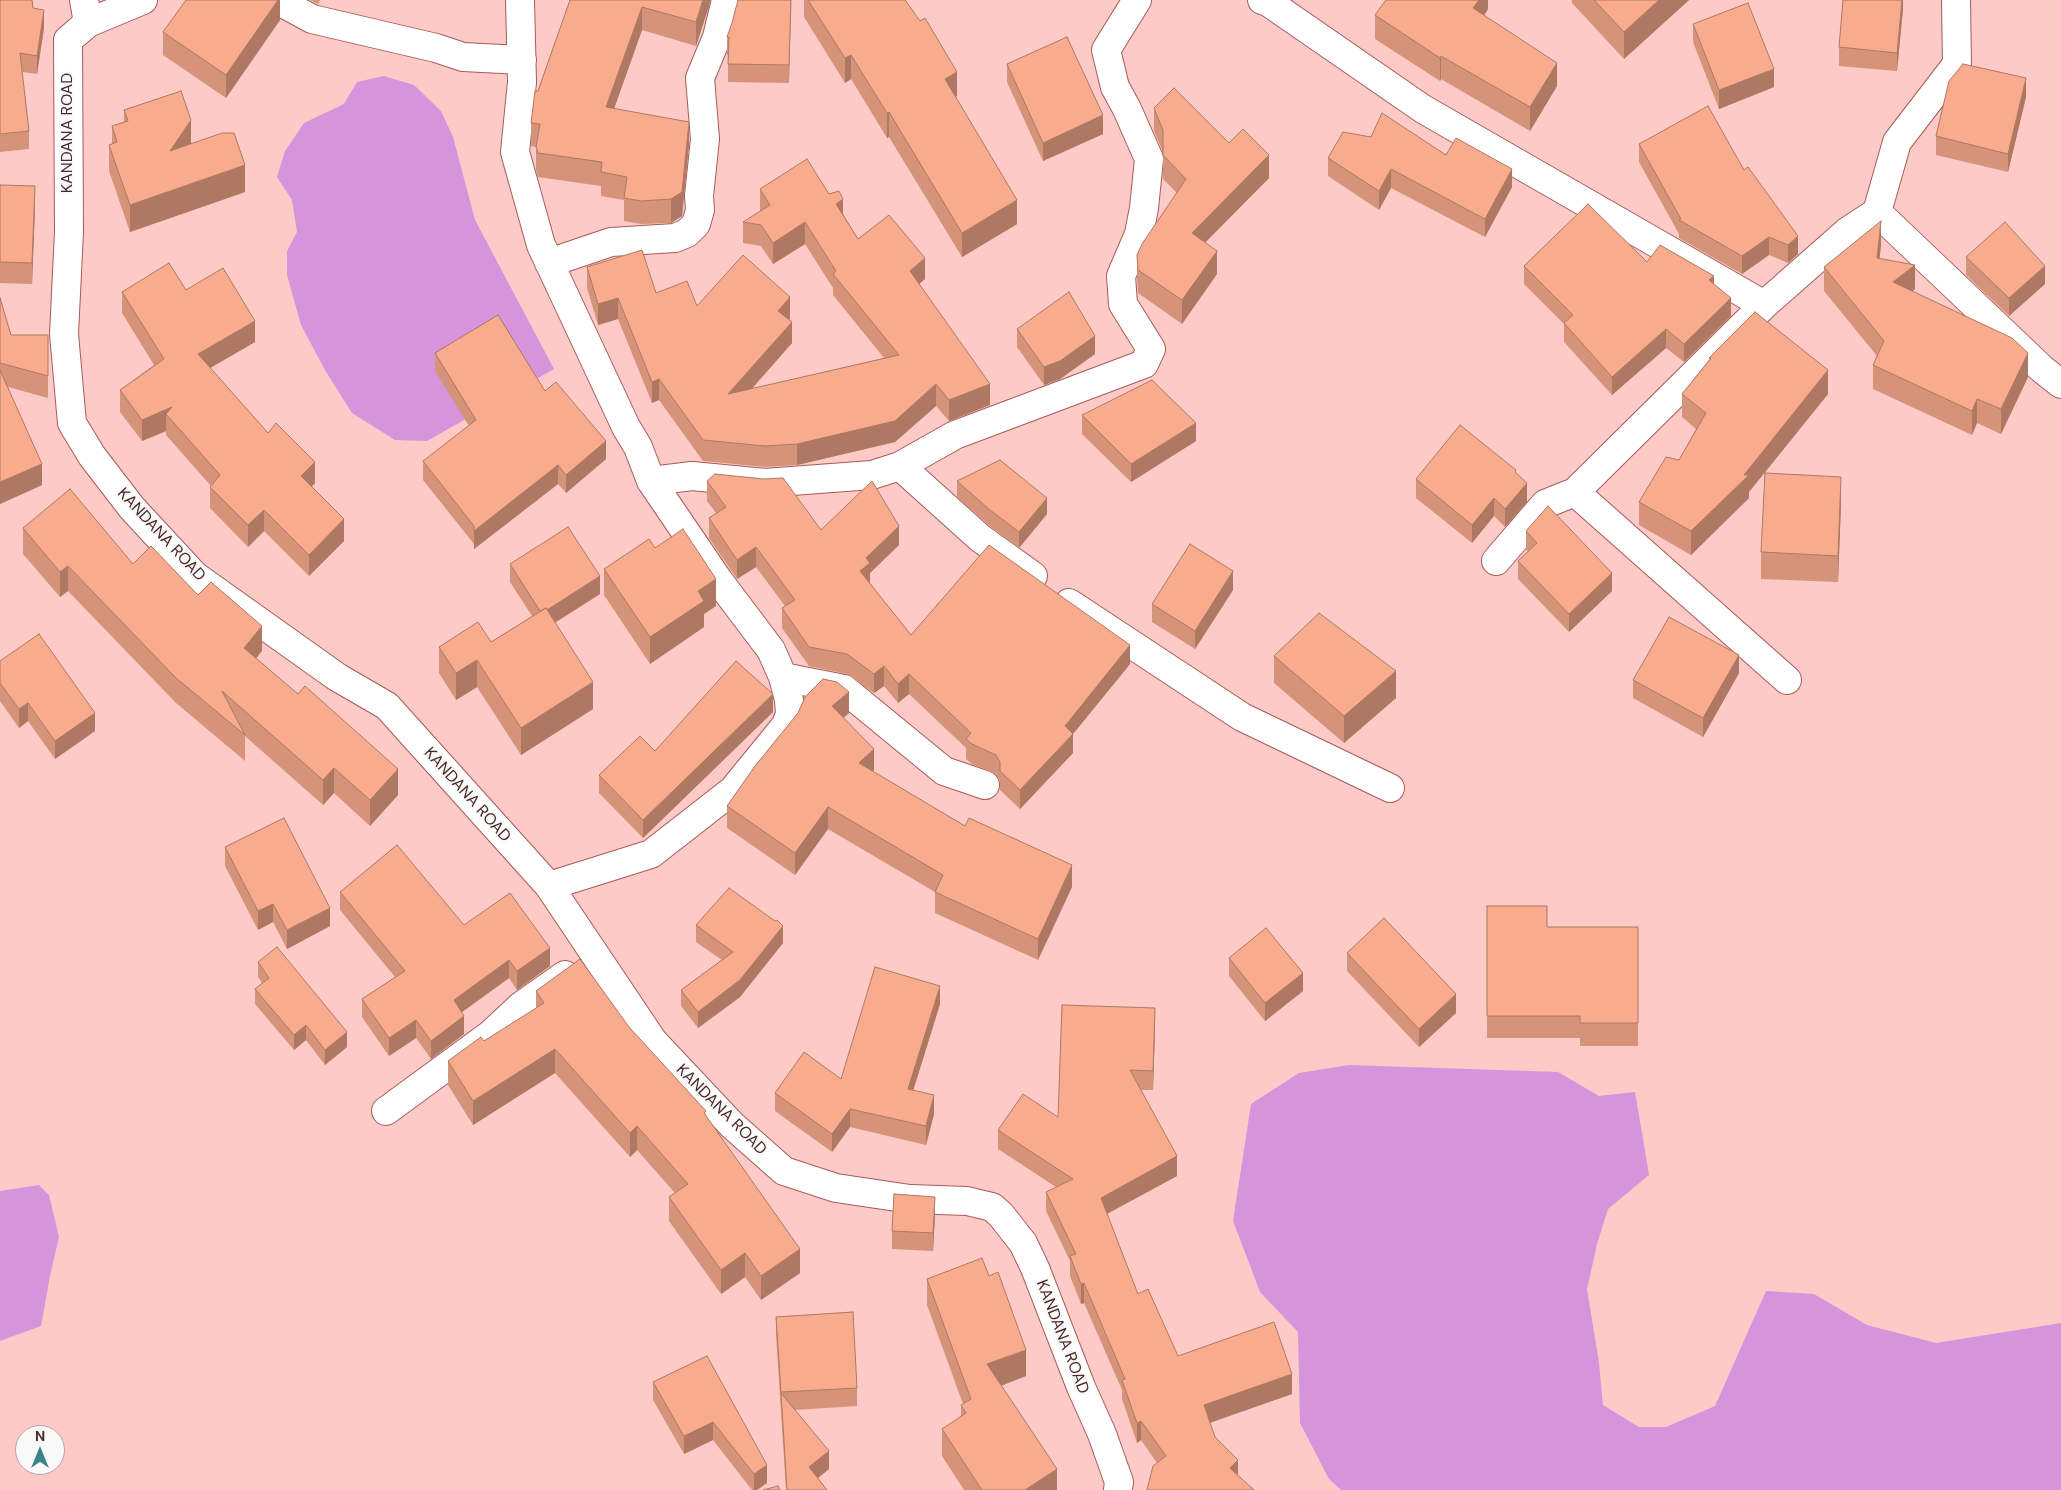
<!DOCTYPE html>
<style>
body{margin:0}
#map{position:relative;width:2061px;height:1490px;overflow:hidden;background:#fdcac7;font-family:"DM Sans",sans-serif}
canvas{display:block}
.north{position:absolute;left:15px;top:1425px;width:50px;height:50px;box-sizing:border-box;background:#f9f9f9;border:1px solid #b3a5a5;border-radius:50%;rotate:0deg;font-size:14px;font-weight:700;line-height:20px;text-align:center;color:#492827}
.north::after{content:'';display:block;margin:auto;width:18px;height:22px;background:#3b8389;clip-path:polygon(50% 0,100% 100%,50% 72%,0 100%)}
</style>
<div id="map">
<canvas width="2061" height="1490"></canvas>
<div class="north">N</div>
</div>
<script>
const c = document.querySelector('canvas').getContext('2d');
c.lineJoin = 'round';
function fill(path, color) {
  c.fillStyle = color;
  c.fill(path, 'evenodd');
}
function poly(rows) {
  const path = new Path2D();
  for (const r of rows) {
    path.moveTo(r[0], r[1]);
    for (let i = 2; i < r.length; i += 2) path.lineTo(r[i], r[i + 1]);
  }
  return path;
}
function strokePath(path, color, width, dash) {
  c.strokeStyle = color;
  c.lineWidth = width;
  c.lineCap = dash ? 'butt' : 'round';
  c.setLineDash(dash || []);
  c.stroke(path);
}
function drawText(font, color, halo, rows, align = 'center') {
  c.font = font + ' "DM Sans",sans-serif';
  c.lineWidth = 4;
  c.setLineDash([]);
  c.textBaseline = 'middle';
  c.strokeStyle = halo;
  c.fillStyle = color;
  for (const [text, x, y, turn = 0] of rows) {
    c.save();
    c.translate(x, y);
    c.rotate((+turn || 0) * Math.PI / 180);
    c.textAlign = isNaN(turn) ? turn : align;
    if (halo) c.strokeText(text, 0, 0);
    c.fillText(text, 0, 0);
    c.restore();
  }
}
fill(poly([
 [384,76,414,85,441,111,453,137,475,220,554,369,427,441,395,440,352,413,325,370,301,325,287,275,287,251,297,232,292,200,277,177,285,151,304,123,344,104,357,82],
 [1349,1065,1558,1072,1599,1096,1635,1092,1649,1175,1608,1209,1597,1244,1587,1289,1599,1363,1603,1405,1639,1427,1666,1427,1715,1406,1766,1291,1814,1294,1867,1325,1936,1343,2061,1323,2061,1490,1341,1490,1329,1479,1300,1423,1298,1332,1260,1292,1233,1221,1251,1104,1299,1073],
 [39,1185,49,1195,59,1237,50,1276,41,1326,0,1341,0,1191]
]), '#d594dc');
const minor = poly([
 [84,0,88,23],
 [143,0,88,23,68,40,69,232,64,334,72,423,92,456,132,508,195,576,337,677,387,706,549,886,653,1041,732,1125,784,1171,836,1188,910,1199,967,1201,992,1207,1001,1215,1023,1243,1035,1268,1081,1387,1102,1434,1119,1482,1118,1490],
 [277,0,312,19,436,48,463,57,522,60],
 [520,0,522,82,515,152,541,245,626,427,638,447,651,481,719,581,771,650,783,677,789,700,790,714,786,725,733,790,651,854,549,886],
 [1262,0,1268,2,1423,109,1764,305],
 [1877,212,2042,369,2061,384],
 [549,263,611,242,675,238,687,233,696,224,700,210,699,196,705,139,700,78,717,37,726,0],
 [900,466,980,538,1033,576],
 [651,481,692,476,765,483,872,475,900,466,955,435,1144,364,1151,349,1123,304,1121,276,1139,234,1144,208,1149,159,1127,109,1115,87,1106,50,1137,0],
 [1575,492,1787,680],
 [1496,561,1545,504,1575,492,1764,305,1848,231,1877,212,1897,142,1957,64,1956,0],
 [1069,603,1242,717,1390,788],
 [783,677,844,689,944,771,985,785],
 [386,1111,491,1034,521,1006,565,975]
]);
strokePath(minor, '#a55c59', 30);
strokePath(minor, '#fff', 28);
fill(poly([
 [0,0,33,8,44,28,37,74,22,72,29,131,29,149,0,152],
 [280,0,280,20,226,98,163,55,163,32],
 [310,0,320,0,318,4],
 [570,0,711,0,696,46,642,30,614,109,689,145,682,216,671,223,641,224,624,221,624,200,601,196,601,186,538,177,536,170,536,147,531,146,531,123,538,91],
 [791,0,789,83,728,82,728,55,727,55,727,37],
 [804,0,905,0,957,96,956,97,1017,224,962,257,889,137,887,138,851,79,845,83,804,17],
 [1488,0,1488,9,1484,16,1557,86,1530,131,1441,79,1440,81,1375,39,1375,15],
 [1572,0,1689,0,1624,59,1572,3],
 [1903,0,1903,9,1897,71,1839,66,1839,47],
 [1693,24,1774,87,1719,109,1693,42],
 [1007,64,1103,134,1043,161,1007,82],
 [2026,97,2008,172,1936,155,1936,136],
 [1154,108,1229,143,1269,178,1205,242,1217,274,1182,324,1138,293,1137,279,1137,255,1177,193,1163,179,1163,152,1154,131],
 [124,110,191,143,245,192,130,232,109,171,109,145,112,144,112,126,124,122],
 [1639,144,1744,170,1798,254,1788,263,1769,255,1742,274,1679,238,1679,234,1639,162],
 [1446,155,1512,187,1485,237,1391,188,1379,210,1328,176,1328,158],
 [0,185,35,207,32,284,0,283],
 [760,189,843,214,858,239,925,279,919,284,990,405,949,421,936,406,895,442,797,465,765,467,703,461,659,400,652,403,618,319,598,325,587,288,587,267,656,293,697,306,790,318,789,320,792,343,752,389,884,358,833,295,833,288,805,244,773,264,761,246,743,243,743,222,760,211],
 [1881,245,1879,259,1915,289,1912,291,2028,377,2001,434,1977,423,1972,435,1873,389,1873,365,1877,356,1824,291,1824,267],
 [1966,257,2045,284,2009,316,1966,275],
 [1647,262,1714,285,1731,316,1684,362,1666,348,1612,395,1564,342,1564,324,1524,284,1524,266],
 [186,290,255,342,210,368,268,433,315,483,312,487,344,541,309,576,264,531,248,547,210,508,210,487,211,486,166,435,166,431,142,441,120,412,120,390,154,365,122,313,122,292],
 [0,298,11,335,48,335,48,398,8,387,42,485,0,504],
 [1017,329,1095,354,1060,379,1044,385,1017,347],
 [435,353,545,391,606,459,566,493,558,484,474,549,474,544,423,480,423,461,469,426,435,371],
 [1709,358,1828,394,1749,492,1749,498,1691,555,1639,525,1639,502,1679,460,1696,429,1682,417,1682,394,1709,360],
 [1082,415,1196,441,1131,482,1082,434],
 [1516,473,1527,502,1505,527,1494,516,1472,543,1416,498,1416,479],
 [707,481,821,530,899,545,870,573,870,584,911,635,1130,664,1073,734,1073,753,1020,809,1000,790,1000,781,996,774,972,764,966,759,966,748,909,694,898,703,884,686,874,693,847,674,809,666,782,628,782,608,785,606,756,567,737,579,709,538,709,518,716,513,707,501],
 [957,481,1047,514,1019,548,990,526,957,497],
 [1841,504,1838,582,1761,579,1761,552],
 [23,528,133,564,198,595,262,651,256,658,398,795,370,826,334,793,323,805,245,736,245,761,176,703,68,591,60,597,23,554],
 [1526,531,1612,591,1569,632,1518,579,1518,561,1528,551,1526,550],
 [655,548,716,606,704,614,704,627,650,664,604,595,604,569],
 [510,564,600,594,555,623,593,709,521,755,477,687,456,700,439,673,439,647,491,642,532,616,510,582],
 [1233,590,1195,649,1152,622,1152,604],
 [1274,656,1396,698,1344,743,1274,683],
 [0,661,95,731,55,759,28,721,19,728,0,701],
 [1739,673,1703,737,1633,698,1633,680],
 [773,712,643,838,599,793,599,775,655,751],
 [849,713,844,718,874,770,872,772,965,826,1072,887,1038,960,935,913,935,892,828,829,795,875,727,828,727,806],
 [225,847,330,926,287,949,273,922,258,930,225,866],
 [340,892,464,925,550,966,517,990,509,978,461,1012,464,1034,431,1059,416,1038,389,1056,362,1017,362,999,395,977,340,910],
 [1487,906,1547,927,1638,927,1638,1046,1580,1046,1580,1038,1487,1038],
 [696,925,783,943,740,997,698,1028,681,1006,681,990,722,960,696,942],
 [1347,953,1456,1013,1419,1047,1347,971],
 [1229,958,1303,991,1265,1021,1229,976],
 [258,962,347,1047,325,1065,306,1040,294,1050,255,1004,255,989,262,983,258,977],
 [536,991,629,1027,706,1115,800,1273,761,1300,745,1277,721,1294,669,1221,669,1197,675,1193,637,1150,630,1157,555,1073,473,1125,448,1085,448,1061,484,1041,536,1009],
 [940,1004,913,1091,934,1114,926,1145,850,1127,832,1152,775,1111,775,1093,841,1079],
 [1155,1027,1153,1090,1141,1090,1177,1176,1107,1214,1138,1294,1178,1356,1292,1394,1210,1422,1157,1463,1141,1440,1137,1443,1122,1399,1122,1390,1084,1303,1081,1304,1070,1276,1070,1261,1046,1211,1046,1192,1056,1187,998,1149,998,1130,1058,1117],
 [935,1216,933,1251,892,1249,892,1231],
 [927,1279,1026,1376,1001,1386,1057,1490,964,1490,942,1456,942,1429,961,1417,961,1405,963,1404,927,1305],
 [776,1317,857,1388,857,1406,795,1410,829,1469,818,1478,827,1490,786,1490,776,1335],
 [707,1356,767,1483,757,1490,752,1490,713,1440,684,1454,653,1400,653,1382]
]), '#d59479');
fill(poly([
 [278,0,280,0,280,20,226,98,226,75],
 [703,0,711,0,696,46,696,22],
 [791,0,789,83,789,65],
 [1479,0,1488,0,1488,9,1473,32,1473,8],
 [1659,0,1689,0,1624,59,1624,32],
 [1902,0,1903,0,1903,9,1897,71,1897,53],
 [642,7,642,30,606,131,606,107],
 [44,10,44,28,37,74,37,56],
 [851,55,851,79,845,83,845,58],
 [1441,56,1441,79,1440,81,1440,58],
 [1557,63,1557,86,1530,131,1530,107],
 [1774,69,1774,87,1719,109,1719,90],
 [957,72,957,96,945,103,945,79],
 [2026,78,2026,97,2008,172,2008,154],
 [889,112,889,137,887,138,887,113],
 [1103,115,1103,134,1043,161,1043,143],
 [191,120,191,147,170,151],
 [689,122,689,145,682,216,671,223,671,199],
 [1269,155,1269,178,1192,256,1192,233],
 [245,165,245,192,130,232,130,205],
 [1391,169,1391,188,1379,210,1379,191],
 [1512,169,1512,187,1485,237,1485,219],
 [35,186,35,207,32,284,32,263],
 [843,199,843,221,836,204],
 [1017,200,1017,224,962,257,962,233],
 [1881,221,1881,245,1877,283,1877,258],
 [805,222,805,244,773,264,773,243],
 [1798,236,1798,254,1788,263,1788,245],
 [1769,237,1769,255,1742,274,1742,256],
 [1217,251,1217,274,1182,324,1182,300],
 [925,258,925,279,910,292,910,271],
 [1915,265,1915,289,1893,307,1893,282],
 [2045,266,2045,284,2009,316,2009,298],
 [1714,276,1714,294,1709,280],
 [790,297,790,318,778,332,778,311],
 [618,298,618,319,598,325,598,304],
 [1731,298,1731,316,1684,362,1684,344],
 [255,321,255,342,198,375,198,354],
 [792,322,792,343,728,415,728,394],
 [1666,329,1666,348,1612,395,1612,377],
 [1095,336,1095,354,1060,379,1044,385,1044,367],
 [2028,353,2028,377,2001,434,2001,409],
 [1828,370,1828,394,1749,492,1749,498,1691,555,1691,531,1744,475],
 [659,379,659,400,652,403,652,382],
 [936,384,936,406,895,442,797,465,797,444],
 [990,384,990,405,949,421,949,400],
 [1977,399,1977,423,1972,435,1972,411],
 [172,407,166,414,166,431,142,441,142,420],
 [1196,423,1196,441,1131,482,1131,464],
 [606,441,606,459,566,493,566,475],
 [315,462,315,483,301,497,301,476],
 [42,464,42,485,0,504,0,482],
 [558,465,558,484,474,549,474,531],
 [1841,477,1841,504,1838,582,1838,556],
 [1527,483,1527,502,1505,527,1505,509],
 [1047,498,1047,514,1019,548,1019,532],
 [1494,498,1494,516,1472,543,1472,525],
 [264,510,264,531,248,547,248,525],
 [344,519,344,541,309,576,309,555],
 [899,526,899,545,870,573,870,583,860,591,860,571,866,558],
 [756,547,756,567,737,579,737,560],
 [68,566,68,591,60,597,60,572],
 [1233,571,1233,590,1195,649,1195,631],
 [1612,573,1612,591,1569,632,1569,614],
 [600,576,600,594,541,631,541,613],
 [716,579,716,606,704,614,704,627,650,664,650,637,698,591],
 [262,626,262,651,244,673,244,648],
 [1130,645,1130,664,1073,734,1073,753,1020,809,1020,790,1065,726],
 [1739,655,1739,673,1703,737,1703,718],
 [477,660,477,687,456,700,456,673],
 [884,666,884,686,874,693,874,674],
 [1396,671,1396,698,1344,743,1344,716],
 [909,674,909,694,898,703,898,684],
 [593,682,593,709,521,755,521,728],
 [849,692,849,713,832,727,832,706],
 [773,694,773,712,643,838,643,820],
 [28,703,28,721,19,728,19,709],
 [95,713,95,731,55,759,55,741],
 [874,749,874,770,859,785,859,763],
 [334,768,334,793,323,805,323,780],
 [398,769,398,795,370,826,370,800],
 [828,807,828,829,795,875,795,853],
 [1072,865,1072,887,1038,960,1038,939],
 [273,904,273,922,258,930,258,911],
 [330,908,330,926,287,949,287,930],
 [783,926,783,943,740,997,698,1028,698,1012],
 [550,948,550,966,517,990,517,971],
 [509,960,509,978,454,1018,454,1000],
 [1303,973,1303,991,1265,1021,1265,1003],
 [940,986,940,1004,908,1107,908,1089],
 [1456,994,1456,1013,1419,1047,1419,1029],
 [1155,1008,1155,1027,1153,1090,1153,1071],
 [464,1016,464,1034,431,1059,431,1041],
 [416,1020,416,1038,389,1056,389,1038],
 [306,1025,306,1040,294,1050,294,1035],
 [347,1032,347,1047,325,1065,325,1050],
 [555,1049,555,1073,473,1125,473,1101],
 [934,1095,934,1114,926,1145,926,1126],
 [850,1109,850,1127,832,1152,832,1134],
 [637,1126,637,1150,630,1157,630,1133],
 [1177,1156,1177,1176,1101,1217,1101,1198],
 [935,1197,935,1216,933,1251,933,1233],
 [800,1249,800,1273,761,1300,761,1276],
 [745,1253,745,1277,721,1294,721,1270],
 [1084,1283,1084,1303,1081,1304,1081,1284],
 [1026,1350,1026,1376,987,1391,987,1364],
 [1292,1374,1292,1394,1204,1425,1204,1405],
 [1141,1421,1141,1440,1137,1443,1137,1423],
 [713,1422,713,1440,684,1454,684,1436],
 [829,1451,829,1469,809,1485,809,1467],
 [1238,1460,1238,1480,1230,1468],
 [767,1465,767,1483,757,1490,754,1490,754,1474],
 [1057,1469,1057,1490,1025,1490]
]), '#ae7863');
const building = poly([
 [0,0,32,0,33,8,44,10,37,56,20,53,29,131,0,134,0,0],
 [186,0,278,0,226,75,163,32,186,0],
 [570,0,703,0,696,22,642,7,606,107,689,122,682,192,671,199,641,201,624,198,627,177,601,172,602,162,538,153,536,147,540,124,531,123,535,91,538,91,570,0],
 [738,0,791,0,789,65,728,64,729,37,727,37,732,23,738,0],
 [808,0,905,0,920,21,925,18,957,72,945,79,1017,200,962,233,889,112,887,113,851,55,845,58,808,0],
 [1386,0,1479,0,1473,8,1557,63,1530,107,1441,56,1440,58,1375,15,1386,0],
 [1594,0,1659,0,1624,32,1594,0],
 [1843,0,1902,0,1897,53,1839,47,1843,0],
 [1748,3,1774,69,1719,90,1693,24,1748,3],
 [1067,37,1103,115,1043,143,1007,64,1067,37],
 [1963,64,2026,78,2008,154,1936,136,1949,81,1963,64],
 [1174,88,1229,143,1243,129,1269,155,1192,233,1217,251,1182,300,1138,270,1137,255,1142,244,1186,179,1163,155,1163,130,1154,108,1174,88],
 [181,91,191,120,170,151,222,133,234,133,245,165,130,205,109,145,117,142,112,126,128,121,124,110,181,91],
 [1708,106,1744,170,1748,167,1798,236,1788,245,1769,237,1742,256,1679,220,1681,219,1639,144,1708,106],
 [1382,113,1446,155,1456,138,1512,169,1485,219,1391,169,1379,191,1328,158,1343,132,1371,137,1382,113],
 [807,159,829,194,839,191,843,199,836,204,858,239,889,215,925,258,910,271,990,384,949,400,936,384,895,421,797,444,765,446,703,440,659,379,652,382,618,298,598,304,587,267,642,250,656,293,687,281,697,306,743,255,790,297,778,311,792,322,728,394,899,355,833,274,836,271,805,222,773,243,761,225,743,222,770,205,760,189,807,159],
 [0,185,35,186,32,263,0,262,0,185],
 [1588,204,1647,262,1660,245,1714,276,1709,280,1731,298,1684,344,1666,329,1612,377,1564,323,1573,315,1524,266,1588,204],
 [1881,221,1877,258,1915,265,1893,282,2012,338,2028,353,2001,409,1977,399,1972,411,1873,365,1884,341,1824,267,1881,221],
 [2005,222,2045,266,2009,298,1966,257,2005,222],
 [169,263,186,290,223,268,255,321,198,354,268,433,276,423,315,462,301,476,344,519,309,555,264,510,248,525,210,487,220,475,166,414,172,407,142,420,120,390,164,359,122,292,169,263],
 [1069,292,1095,336,1060,361,1044,367,1017,329,1069,292],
 [0,298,11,335,48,335,48,376,0,363,0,298],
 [1755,312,1828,370,1744,475,1749,475,1691,531,1639,502,1666,457,1679,460,1706,413,1682,394,1711,358,1709,358,1755,312],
 [498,315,545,391,556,382,606,441,566,475,558,465,474,531,474,526,423,461,476,420,435,353,498,315],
 [0,370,42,464,0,482,0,370],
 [1152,380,1196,423,1131,464,1082,415,1152,380],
 [1460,425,1516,470,1515,472,1527,483,1505,509,1494,498,1472,525,1416,479,1460,425],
 [1000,460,1047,498,1019,532,990,510,957,481,1000,460],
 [1765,473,1841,477,1838,556,1761,552,1765,473],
 [715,474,764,479,783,478,821,530,872,481,899,526,866,558,870,563,860,571,911,635,989,545,1130,645,1065,726,1073,734,1020,790,1000,771,1000,762,996,755,972,744,966,739,971,733,909,674,898,684,884,666,874,674,847,654,809,647,782,608,795,600,756,547,737,560,709,518,726,507,707,481,715,474],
 [70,489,133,564,151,546,198,595,211,582,262,626,244,648,298,694,305,686,398,769,370,800,334,768,323,780,222,691,245,735,176,678,68,566,60,572,23,528,70,489],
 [1548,506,1612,573,1569,614,1518,561,1537,543,1526,531,1548,506],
 [568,527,600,576,547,610,546,608,540,611,510,564,568,527],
 [683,529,716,579,698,591,704,601,650,637,604,569,649,539,655,548,683,529],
 [1190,544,1233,571,1195,631,1152,604,1190,544],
 [546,608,593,682,521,728,477,660,456,673,439,647,478,622,491,642,546,608],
 [1319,613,1396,671,1344,716,1274,656,1319,613],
 [1669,617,1739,655,1703,718,1633,680,1669,617],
 [39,634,95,713,55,741,28,703,19,709,0,683,0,661,39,634],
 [736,661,773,694,643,820,599,775,640,736,655,751,736,661],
 [823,679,837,682,849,692,832,706,874,749,859,763,965,826,969,818,1072,865,1038,939,935,892,943,875,828,807,795,853,727,806,755,766,798,713,805,697,823,679],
 [284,818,330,908,287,930,273,904,258,911,225,847,284,818],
 [397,845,464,925,510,893,550,948,517,971,509,960,454,1000,464,1016,431,1041,416,1020,389,1038,362,999,405,971,340,892,397,845],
 [729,888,775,921,777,920,783,926,740,980,698,1012,681,990,733,952,696,925,729,888],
 [1487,906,1547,906,1547,927,1638,927,1638,1023,1580,1023,1580,1016,1487,1016,1487,906],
 [1384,918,1456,994,1419,1029,1347,953,1384,918],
 [1266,928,1303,973,1265,1003,1229,958,1266,928],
 [277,947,347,1032,325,1050,306,1025,294,1035,255,989,269,978,258,962,277,947],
 [580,959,629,1027,706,1111,704,1113,800,1249,761,1276,745,1253,721,1270,669,1197,688,1184,637,1126,630,1133,555,1049,473,1101,448,1061,481,1037,484,1041,544,1003,536,991,580,959],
 [875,967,940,986,908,1089,934,1095,926,1126,850,1109,832,1134,775,1093,804,1052,841,1079,875,967],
 [1062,1005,1155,1008,1153,1071,1130,1070,1177,1156,1101,1198,1138,1294,1148,1289,1178,1356,1274,1322,1292,1374,1204,1405,1215,1437,1238,1460,1230,1468,1254,1490,1147,1490,1153,1466,1166,1456,1141,1421,1137,1423,1122,1380,1125,1379,1084,1283,1081,1284,1070,1256,1076,1254,1046,1192,1073,1179,998,1130,1023,1094,1058,1117,1062,1005],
 [894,1194,935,1197,933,1233,892,1231,894,1194],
 [982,1258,989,1276,998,1272,1026,1350,987,1364,1057,1469,1025,1490,982,1490,942,1429,966,1413,961,1405,971,1399,927,1279,982,1258],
 [853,1312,857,1388,781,1392,776,1317,853,1312],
 [707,1356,767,1465,754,1474,713,1422,684,1436,653,1382,707,1356],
 [781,1393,829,1451,809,1467,827,1490,787,1490,781,1393],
 [778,1486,780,1490,763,1490,778,1486]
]);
fill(building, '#f8ac8d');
strokePath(building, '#ae7863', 1);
drawText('16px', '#492827', '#f9f9f9', [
 ["KANDANA ROAD",68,133,-90],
 ["KANDANA ROAD",161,535,47],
 ["KANDANA ROAD",467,795,48],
 ["KANDANA ROAD",721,1110,45],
 ["KANDANA ROAD",1062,1337,69]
]);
</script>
